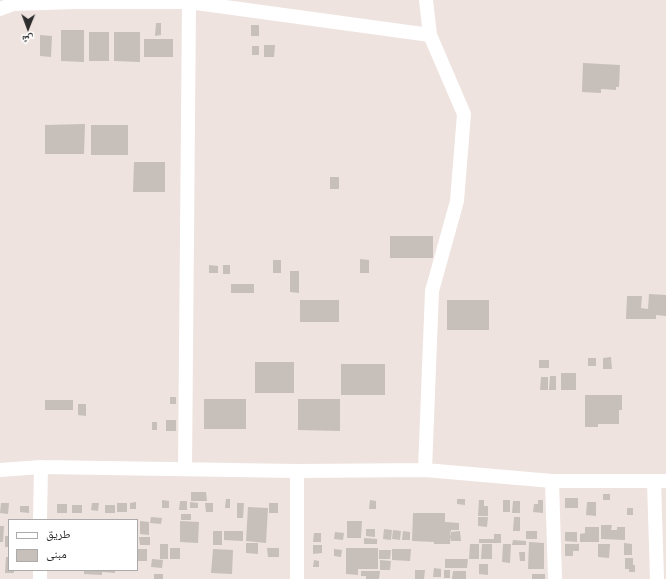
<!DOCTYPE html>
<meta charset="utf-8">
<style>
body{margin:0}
#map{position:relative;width:666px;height:579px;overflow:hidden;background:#eee3df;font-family:"Golos Text","Noto Naskh Arabic",sans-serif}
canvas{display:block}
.legend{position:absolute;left:8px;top:519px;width:130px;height:52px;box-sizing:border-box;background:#fff;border:1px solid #ababab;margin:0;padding:5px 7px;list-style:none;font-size:12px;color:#2d2d2d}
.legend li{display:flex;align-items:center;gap:8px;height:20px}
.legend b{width:20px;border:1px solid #ababab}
.north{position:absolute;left:8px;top:8px;width:40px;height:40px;-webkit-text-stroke:3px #fff;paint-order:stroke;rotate:181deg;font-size:11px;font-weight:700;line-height:16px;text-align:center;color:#2d2d2d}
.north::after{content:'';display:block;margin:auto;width:14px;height:18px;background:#2d2d2d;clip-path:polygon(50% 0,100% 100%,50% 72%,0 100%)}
</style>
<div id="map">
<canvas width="666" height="579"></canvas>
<ul class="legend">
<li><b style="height:5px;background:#fff"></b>طريق</li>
<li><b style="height:11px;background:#c7bfba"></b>مبنى</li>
</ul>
<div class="north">ش</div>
</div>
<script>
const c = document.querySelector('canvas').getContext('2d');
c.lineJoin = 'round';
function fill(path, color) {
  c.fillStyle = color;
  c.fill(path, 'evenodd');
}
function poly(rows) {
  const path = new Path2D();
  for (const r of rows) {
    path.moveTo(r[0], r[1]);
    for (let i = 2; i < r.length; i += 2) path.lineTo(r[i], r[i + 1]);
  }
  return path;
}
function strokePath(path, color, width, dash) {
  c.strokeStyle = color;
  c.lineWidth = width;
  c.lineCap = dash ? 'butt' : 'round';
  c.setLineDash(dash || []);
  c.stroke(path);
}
fill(poly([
 [156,23,161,23,161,35,155,36],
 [251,25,259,25,259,36,251,36],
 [61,30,84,30,84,62,61,61],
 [89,32,109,32,109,61,89,61],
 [114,32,140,32,140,62,114,61],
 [40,35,52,36,51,57,40,56],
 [144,39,173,39,173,57,144,57],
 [264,45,275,45,274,57,264,57],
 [252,46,259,46,259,55,252,55],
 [583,63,620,65,619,87,616,87,616,90,601,89,601,93,582,92],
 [85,124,84,154,45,154,45,125],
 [91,125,128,125,128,155,91,155],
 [134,162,165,162,165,192,133,192],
 [330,177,339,177,339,189,330,189],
 [390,236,433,236,433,258,390,258],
 [360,259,369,260,369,273,360,273],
 [273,260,281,260,281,273,273,273],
 [209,265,218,266,218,273,209,273],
 [223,265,230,265,230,274,223,274],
 [290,271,299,271,299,293,290,292],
 [231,284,254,284,254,293,231,293],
 [649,294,666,295,666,316,656,315,656,319,626,319,627,296,642,296,641,308,648,309],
 [300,300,339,300,339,322,300,322],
 [447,300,489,300,489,330,447,330],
 [611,357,612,369,603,369,603,358],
 [588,358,596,358,596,366,588,366],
 [539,360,549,360,549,368,539,368],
 [255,362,294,362,294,393,255,393],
 [341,364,385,364,385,395,341,395],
 [561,373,576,373,576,390,561,390],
 [550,376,556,376,556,390,549,390],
 [541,377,548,377,548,390,540,390],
 [585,395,622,395,622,410,619,410,619,424,598,424,598,427,585,427],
 [170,397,176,397,176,404,170,404],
 [204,399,246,399,246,429,204,429],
 [298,399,340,399,340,431,298,430],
 [45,400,73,400,73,410,45,410],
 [78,404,86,404,86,416,78,415],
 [166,420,176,420,176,431,166,431],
 [152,422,157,422,157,430,152,430],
 [191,492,206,492,207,501,191,501],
 [603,494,610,494,610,500,603,500],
 [565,498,578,498,578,508,565,508],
 [226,499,230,499,230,508,225,508],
 [457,499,465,499,465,505,457,504],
 [162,500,169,501,169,508,162,508],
 [370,500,376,501,376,509,369,509],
 [479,500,484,500,484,506,488,506,488,516,478,516],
 [503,500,510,500,510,512,503,512],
 [538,500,543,500,543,513,533,512,534,504,538,504],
 [180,501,187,501,187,510,179,510],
 [513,501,520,501,520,513,512,513],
 [136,502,136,509,130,509,130,503],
 [190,502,198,503,198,508,190,508],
 [587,502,596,502,596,516,586,515],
 [1,503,9,503,8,514,0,513],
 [92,503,99,503,98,511,91,510],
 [117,503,127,503,127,512,117,512],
 [205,503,213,503,213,512,206,512],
 [237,503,244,503,243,518,237,518],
 [269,503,278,503,278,513,269,513],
 [57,504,67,504,67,513,57,513],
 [72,505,82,505,82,513,72,513],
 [105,505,115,505,115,513,105,513],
 [20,506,29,506,29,513,20,512],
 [248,507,268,508,266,543,246,541],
 [627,508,633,508,633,515,627,515],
 [413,513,445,513,445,522,459,523,459,530,451,530,450,544,434,544,434,542,412,541],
 [181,514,191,514,191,520,181,520],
 [151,517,162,518,161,524,150,523],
 [478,517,488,517,487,527,478,526],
 [514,517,520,517,520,531,513,531],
 [140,521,149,522,149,535,140,534],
 [180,521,199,522,198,543,180,542],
 [347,521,362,521,361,538,347,538],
 [601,525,612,525,611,530,617,530,617,527,625,527,625,540,601,539],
 [0,526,4,526,3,542,0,542],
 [585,527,599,527,599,542,580,542,580,534,585,533],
 [366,529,375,529,375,537,366,536],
 [384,529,392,530,391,540,383,539],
 [393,530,401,531,400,540,392,539],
 [213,531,222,531,222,545,213,545],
 [224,531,243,531,243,541,224,540],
 [403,531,410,532,410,540,402,540],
 [460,531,461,541,451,541,450,532],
 [526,531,537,531,537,539,526,539],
 [335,532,344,533,343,540,334,539],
 [565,532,577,532,577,542,565,541],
 [314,533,321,533,321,542,313,542],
 [494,534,501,534,501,543,479,543,479,539,494,539],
 [5,536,9,536,9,547,5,547],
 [139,537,150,537,150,545,140,545],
 [364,538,377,539,377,544,364,544],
 [513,540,526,541,526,545,512,545],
 [529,542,544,543,544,569,528,569],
 [246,543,258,543,258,554,246,553],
 [624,543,632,544,632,555,624,555],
 [160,544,168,544,168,559,160,559],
 [470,544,479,544,479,559,469,559],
 [482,544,492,544,492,559,481,559],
 [503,544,511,544,510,563,502,562],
 [565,544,579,544,579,551,573,551,573,556,565,556],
 [598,544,610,544,609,558,598,557],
 [313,545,322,545,322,553,313,554],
 [170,548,180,548,180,559,170,559],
 [267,548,279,548,279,557,268,557],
 [346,548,378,548,378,569,358,569,358,575,346,574],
 [137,549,147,549,147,561,137,561],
 [213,549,233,550,232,574,211,573],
 [334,549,342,550,341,557,334,556],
 [392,549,411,549,410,561,392,560],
 [379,550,391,550,390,559,379,559],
 [519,552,525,552,525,561,520,561],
 [6,557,9,557,9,570,14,570,14,573,5,573],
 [625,558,633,558,633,565,635,565,635,572,629,572,629,569,625,569],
 [152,559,163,560,162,568,151,567],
 [445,559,468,559,467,568,445,568],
 [314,560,319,561,319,567,313,567],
 [380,560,391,561,390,570,380,570],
 [479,564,488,564,488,575,479,574],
 [434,568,441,569,441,577,433,577],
 [84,570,115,570,115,573,102,572,102,575,84,574],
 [415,570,425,570,424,579,415,579],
 [444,570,450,570,450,578,444,578],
 [361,571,380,571,379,579,366,579,366,576,361,576],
 [453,571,466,571,466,579,452,579],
 [154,574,163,574,163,579,154,579],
 [532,574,545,574,545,579,532,579]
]), '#c7bfba');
strokePath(poly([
 [0,9,13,4,76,2,189,2,430,35],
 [185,469,189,2],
 [0,470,41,467,297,471,425,470,552,481,666,481],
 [425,470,432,291,457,201,464,114,430,35,426,0],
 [297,471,297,579],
 [552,481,555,579],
 [654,481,657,579],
 [40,520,41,467],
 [40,579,40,570]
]), '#fff', 14);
</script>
